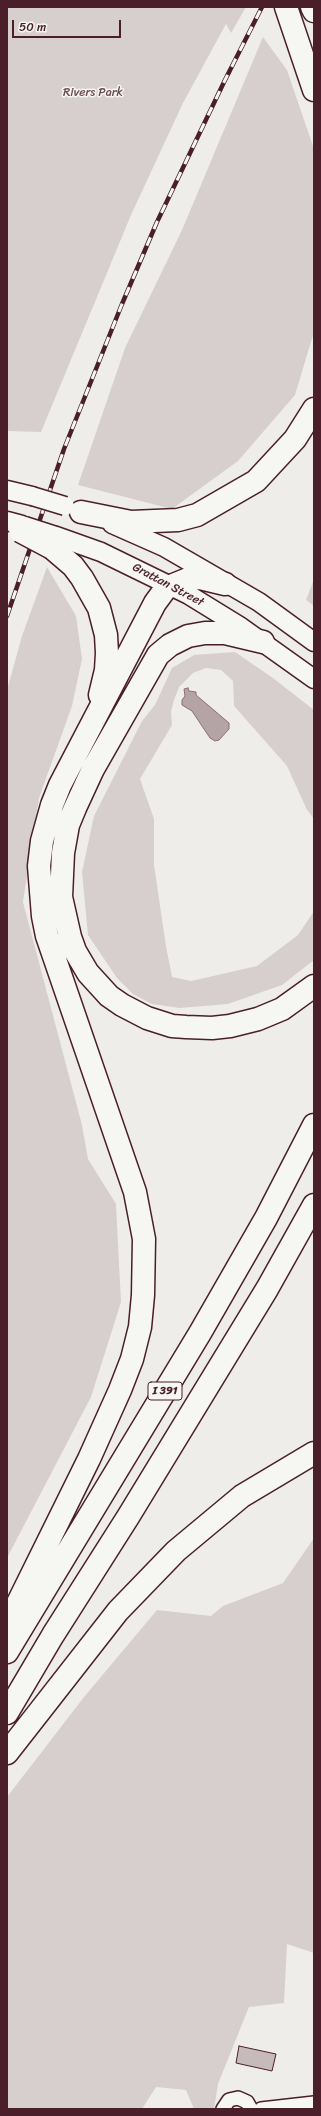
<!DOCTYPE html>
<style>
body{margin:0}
#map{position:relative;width:321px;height:2116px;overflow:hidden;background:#efedea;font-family:Sriracha,sans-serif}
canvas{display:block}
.frame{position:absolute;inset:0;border:8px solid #4a1f2b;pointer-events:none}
.scale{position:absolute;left:12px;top:20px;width:109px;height:18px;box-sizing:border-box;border:2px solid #4a1f2b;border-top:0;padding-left:5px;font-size:12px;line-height:14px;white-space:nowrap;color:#4a1f2b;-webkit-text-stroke:3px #f6f6f2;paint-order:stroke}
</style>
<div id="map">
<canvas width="321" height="2116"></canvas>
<div class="frame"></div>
<div class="scale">50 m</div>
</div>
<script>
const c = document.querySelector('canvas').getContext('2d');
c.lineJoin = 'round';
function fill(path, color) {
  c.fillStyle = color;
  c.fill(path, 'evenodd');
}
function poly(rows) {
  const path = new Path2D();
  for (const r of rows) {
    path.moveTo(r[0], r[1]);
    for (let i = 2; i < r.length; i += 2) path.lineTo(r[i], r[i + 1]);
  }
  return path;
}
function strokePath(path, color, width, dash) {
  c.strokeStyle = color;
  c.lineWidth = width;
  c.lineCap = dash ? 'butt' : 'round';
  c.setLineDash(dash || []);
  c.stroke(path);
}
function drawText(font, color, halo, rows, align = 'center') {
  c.font = font + ' Sriracha,sans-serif';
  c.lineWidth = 3;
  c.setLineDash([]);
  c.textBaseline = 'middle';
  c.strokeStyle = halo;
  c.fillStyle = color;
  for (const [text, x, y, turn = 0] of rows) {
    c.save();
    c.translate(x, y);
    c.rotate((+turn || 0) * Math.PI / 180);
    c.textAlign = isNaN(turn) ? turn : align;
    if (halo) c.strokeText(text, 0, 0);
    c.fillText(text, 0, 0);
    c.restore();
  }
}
fill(poly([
 [7,7,246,7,231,33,226,24,183,103,131,215,41,432,7,431],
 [263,37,287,70,314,149,314,332,295,395,238,461,172,509,78,485,125,348,182,230],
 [47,567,76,616,82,659,72,706,39,798,23,902,82,1125,88,1159,116,1204,121,1302,91,1397,7,1558,7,690,22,636],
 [314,579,314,606,306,600],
 [235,652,273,678,314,710,314,819,307,810,287,766,234,706,233,681,221,670,206,668,193,673,179,687,174,700,171,712,172,725,140,779,154,819,154,865,166,946,172,977,191,981,257,966,298,935,314,911,314,960,282,985,228,1004,179,1008,152,1004,133,994,117,978,88,935,82,872,94,816,142,721,155,705,172,668,194,655],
 [314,1538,314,1953,287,1944,284,2003,249,2007,218,2084,214,2109,194,2109,186,2090,156,2087,142,2109,7,2109,7,1797,84,1697,157,1610,211,1616,223,1606,283,1583]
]), '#d7cfce');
const water = poly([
 [188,688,189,691,196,692,196,695,229,723,229,729,219,740,215,741,210,738,192,711,182,705,182,700,185,696,184,689,188,688]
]);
fill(water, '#b4a4a5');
strokePath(water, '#8a6f74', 1);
const building = poly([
 [239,2046,276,2054,272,2071,236,2063,239,2046]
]);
fill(building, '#c6babb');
strokePath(building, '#4a1f2b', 1);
const street = poly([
 [223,2109,229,2100,238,2098,247,2102,251,2109],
 [261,2109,314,2103]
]);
const secondary = poly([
 [7,490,32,496],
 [7,521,22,525],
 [112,524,164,547,259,602,314,642],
 [56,536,101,552,189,595,241,627,314,679]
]);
const highway = poly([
 [286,7,314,90],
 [312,7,314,11],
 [81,512,131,522,178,520,197,515,256,481,295,439,314,409],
 [52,548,73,566,82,578,99,608,106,635,107,653,106,670,100,695],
 [263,642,225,633,205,633,188,636,170,645,158,655,93,769,75,808,68,825,63,853,61,897,70,937,75,951,88,973,109,996,122,1005,147,1018,172,1026,186,1027,212,1028,230,1026,258,1019,282,1009,314,986],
 [7,1625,89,1459,120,1390,132,1359,140,1327,143,1295,144,1239,135,1192,47,936,43,916,39,866,42,841,52,805,60,785,155,603,166,588,188,579,200,578,225,584],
 [7,1652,200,1333,266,1218,314,1125],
 [7,1713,53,1635,128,1517,267,1289,314,1205],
 [7,1753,118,1611,176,1551,242,1496,314,1453]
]);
strokePath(street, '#4a1f2b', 16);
strokePath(secondary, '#4a1f2b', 21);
strokePath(highway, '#4a1f2b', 25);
strokePath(street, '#f6f6f2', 13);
strokePath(secondary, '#f6f6f2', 18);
strokePath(highway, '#f6f6f2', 22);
const rail = poly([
 [7,616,64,449,122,304,157,222,225,80,262,7]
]);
strokePath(rail, '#4a1f2b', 4.5);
strokePath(rail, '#f6f6f2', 3, [9]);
const secondaryBridge = poly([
 [32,496,65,506],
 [25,526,56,536]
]);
const highwayBridge = poly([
 [20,531,52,548]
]);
strokePath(secondaryBridge, '#4a1f2b', 21, []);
strokePath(highwayBridge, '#4a1f2b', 25, []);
strokePath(secondaryBridge, '#f6f6f2', 18);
strokePath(highwayBridge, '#f6f6f2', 22);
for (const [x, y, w] of [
 [165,1391,34]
]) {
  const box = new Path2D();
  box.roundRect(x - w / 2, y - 9, w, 18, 3);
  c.fillStyle = '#f6f6f2';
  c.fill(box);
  strokePath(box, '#4a1f2b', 1);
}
drawText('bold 11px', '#4a1f2b', null, [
 ["I 391",165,1391]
]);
drawText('12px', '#6d4b54', '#f6f6f2', [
 ["Rivers Park",93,93]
]);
drawText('12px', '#4a1f2b', '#f6f6f2', [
 ["Grattan Street",168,585,28]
]);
</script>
